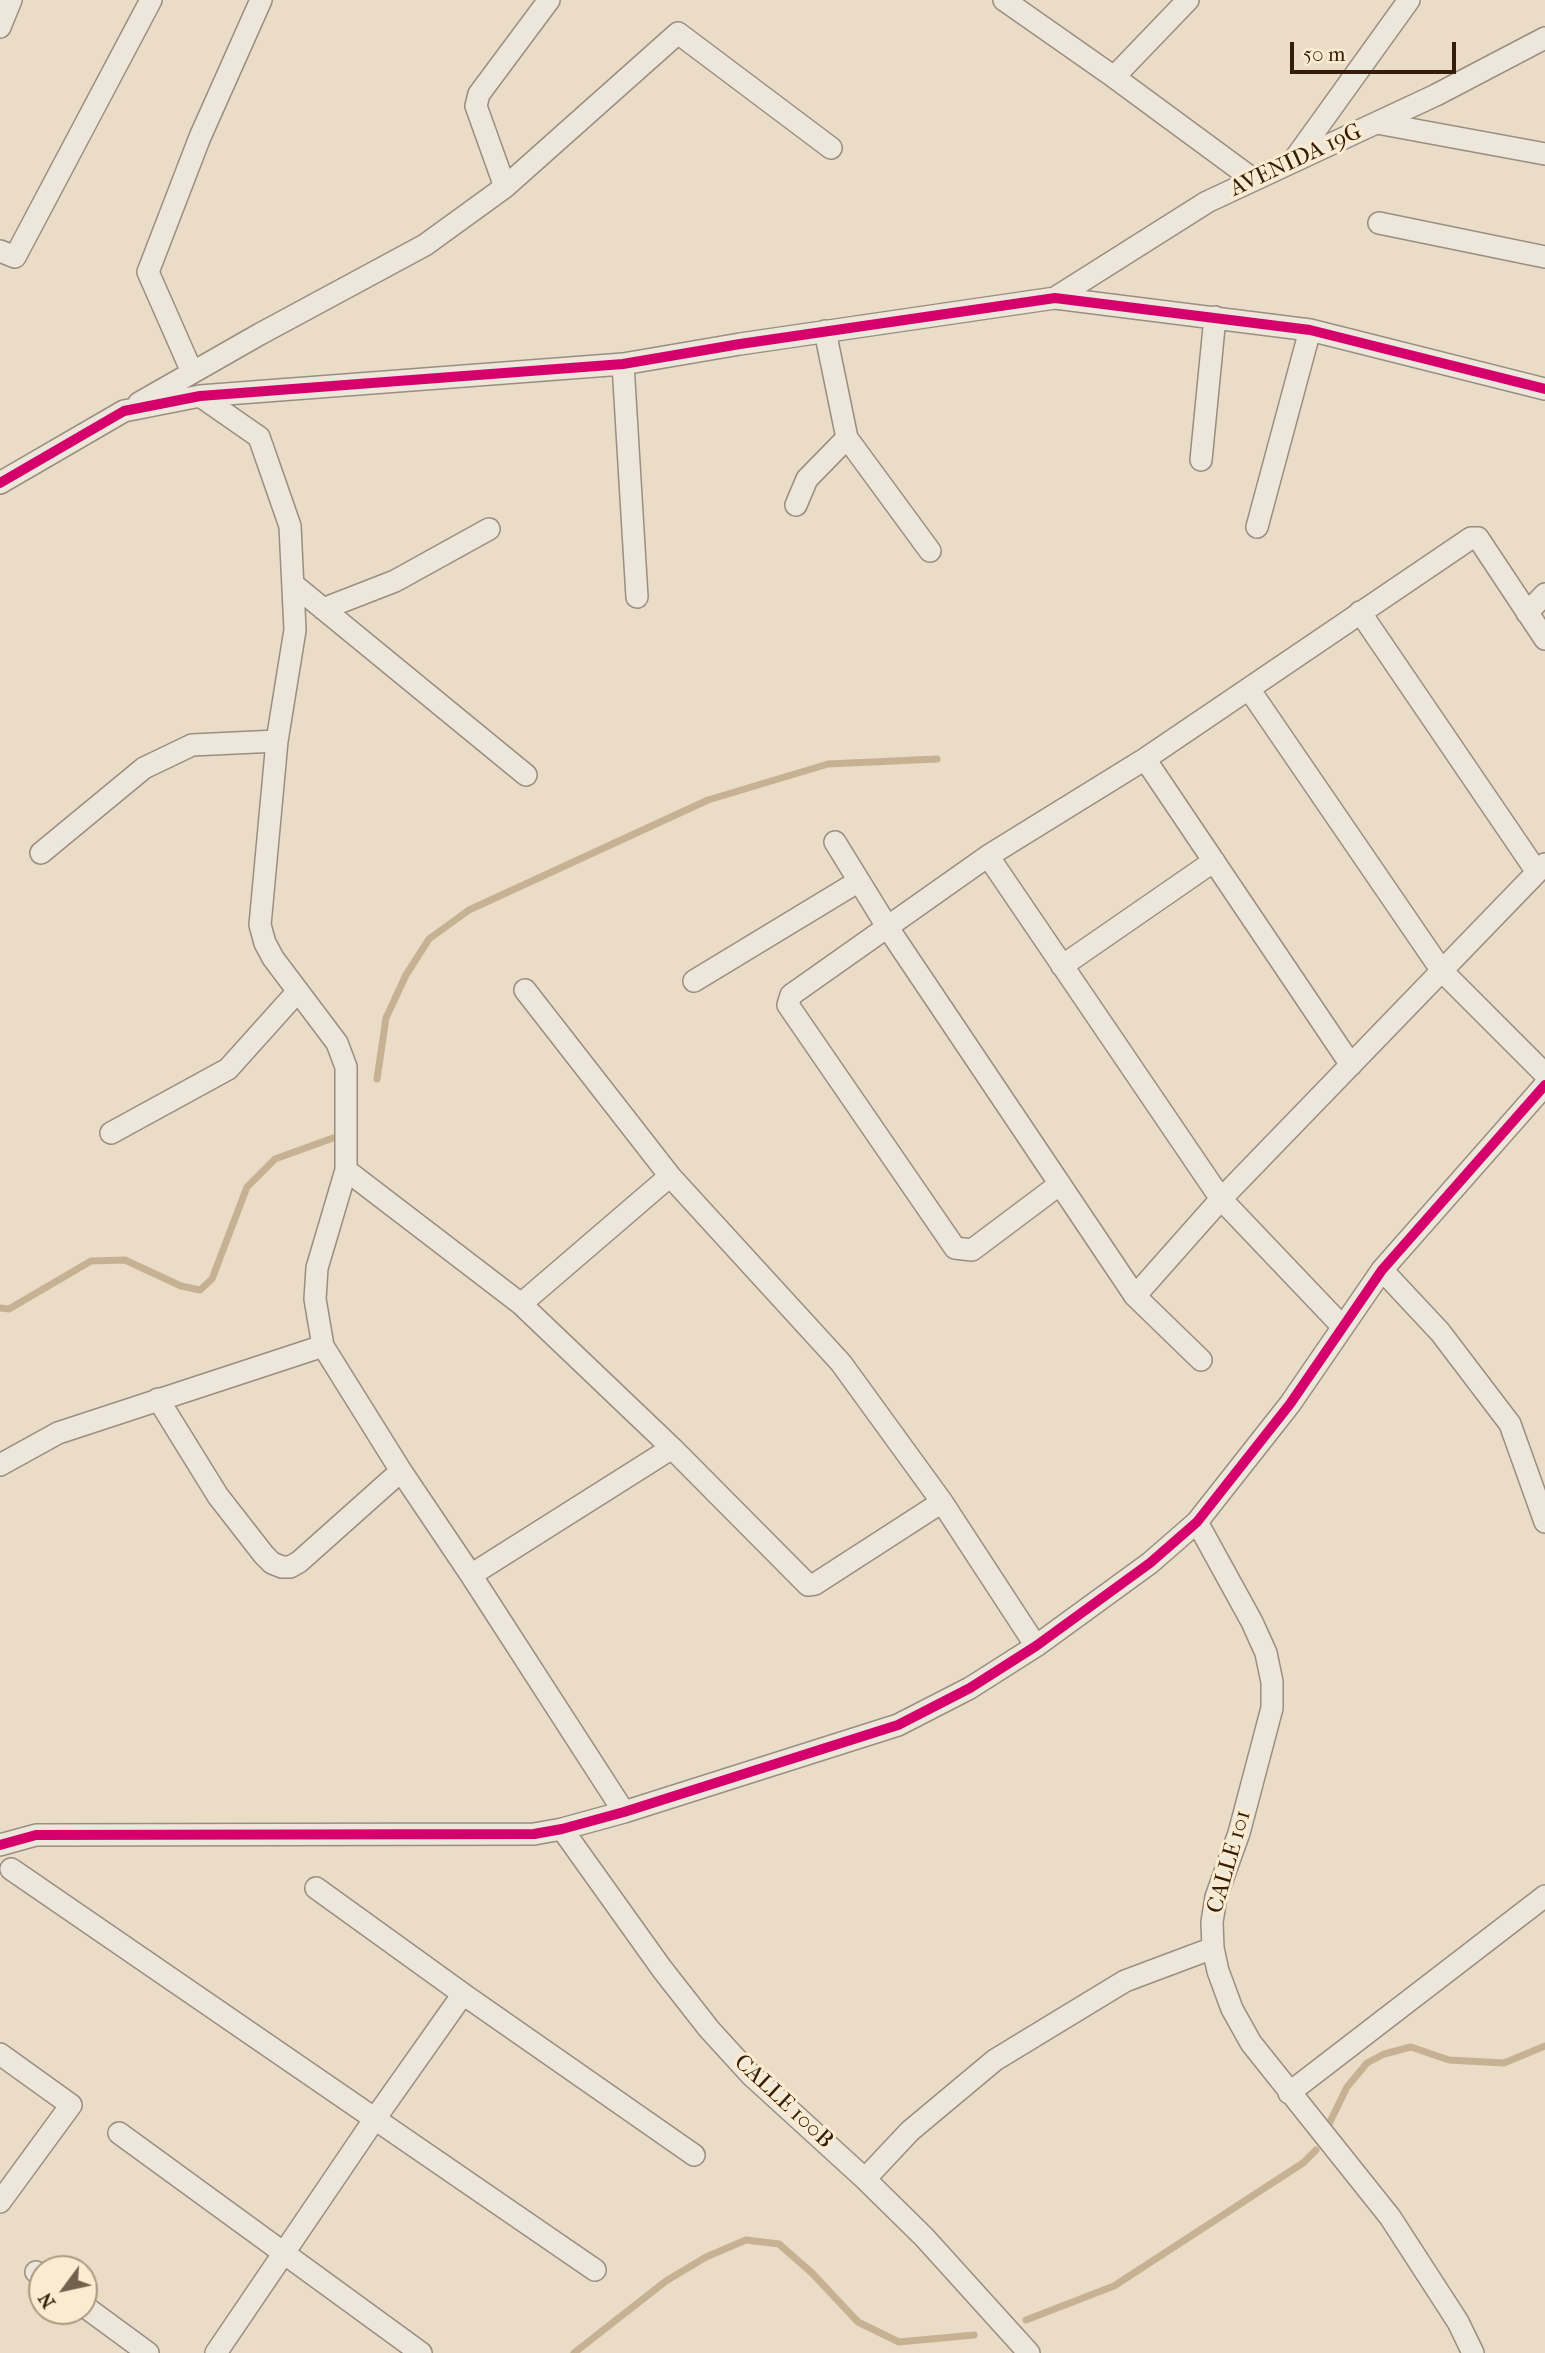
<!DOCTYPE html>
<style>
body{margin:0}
#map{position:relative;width:1545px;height:2353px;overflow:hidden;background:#eadcc7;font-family:"IM FELL French Canon",serif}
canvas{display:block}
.north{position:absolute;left:28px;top:2255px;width:70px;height:70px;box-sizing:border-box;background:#fbebd1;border:2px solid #ac9981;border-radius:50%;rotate:237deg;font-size:19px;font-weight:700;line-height:28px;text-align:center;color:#351d0a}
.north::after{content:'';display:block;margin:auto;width:24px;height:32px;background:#74604c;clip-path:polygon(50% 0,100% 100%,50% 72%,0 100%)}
.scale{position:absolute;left:1290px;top:42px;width:166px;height:32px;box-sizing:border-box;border:4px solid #351d0a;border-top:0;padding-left:9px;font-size:21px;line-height:24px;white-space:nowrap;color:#351d0a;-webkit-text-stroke:5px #fbebd1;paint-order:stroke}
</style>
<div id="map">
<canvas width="1545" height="2353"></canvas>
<div class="north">N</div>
<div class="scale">50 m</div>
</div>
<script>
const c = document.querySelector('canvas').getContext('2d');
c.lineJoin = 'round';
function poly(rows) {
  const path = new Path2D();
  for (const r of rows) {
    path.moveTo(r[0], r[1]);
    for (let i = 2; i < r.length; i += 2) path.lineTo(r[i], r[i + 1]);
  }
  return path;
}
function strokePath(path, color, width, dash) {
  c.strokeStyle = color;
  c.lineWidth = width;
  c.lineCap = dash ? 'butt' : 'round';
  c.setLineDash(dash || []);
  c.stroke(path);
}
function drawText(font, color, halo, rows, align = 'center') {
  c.font = font + ' "IM FELL French Canon",serif';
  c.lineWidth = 6;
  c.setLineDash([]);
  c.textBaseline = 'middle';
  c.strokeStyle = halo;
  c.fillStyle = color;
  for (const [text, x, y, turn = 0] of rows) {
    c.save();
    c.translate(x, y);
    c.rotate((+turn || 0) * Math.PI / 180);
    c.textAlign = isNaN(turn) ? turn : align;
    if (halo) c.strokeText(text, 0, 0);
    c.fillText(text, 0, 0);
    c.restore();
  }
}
strokePath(poly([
 [377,1079,386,1018,406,975,429,939,469,910,708,800,828,764,937,759],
 [0,1308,9,1309,91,1261,125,1260,181,1286,200,1290,212,1279,247,1187,275,1159,333,1138],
 [1328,2126,1347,2087,1367,2063,1384,2054,1411,2047,1449,2060,1504,2063,1545,2046],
 [1026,2320,1114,2286,1303,2163,1316,2150],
 [574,2353,666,2281,706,2257,746,2240,779,2244,812,2273,858,2322,899,2342,974,2335]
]), '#c6b193', 7);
const minor = poly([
 [1004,0,1114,77,1254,180],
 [0,27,11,0],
 [1114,77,1188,0],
 [1377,123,1545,154],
 [1294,160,1409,0],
 [505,187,678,33,831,148],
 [1379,223,1545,257],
 [0,251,15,257,151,0],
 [1055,298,1207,202,1436,95,1545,38],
 [825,331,847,438,930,551],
 [623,364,637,597],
 [192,372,148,272,200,137,261,0],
 [200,396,259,437,290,526,295,630,277,741,260,925,265,943,273,958,337,1043,346,1067,346,1170,317,1268,315,1299,323,1346,401,1471,471,1575,624,1812],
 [139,403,260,334,425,245,505,187,476,106,479,94,549,0],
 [1201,460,1215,317],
 [0,483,124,411,200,396,623,364,740,344,1055,298,1310,330,1545,389],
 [796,505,807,479,847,438],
 [1257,527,1310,330],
 [293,584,526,775],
 [323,609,395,581,489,529],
 [1360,612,1537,872],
 [1527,613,1545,594],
 [1249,689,1442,971,1545,1074],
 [1145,759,1351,1065],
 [835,842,888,928,1135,1296,1201,1360],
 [41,853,144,768,192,745,277,741],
 [988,856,1221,1199,1342,1326],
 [1062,966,1214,861],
 [694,981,859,881],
 [525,990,670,1176,841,1363,942,1502,1036,1646],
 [111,1133,228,1069,298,991],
 [346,1170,521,1304,672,1448,808,1585,815,1584,942,1502],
 [1060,1184,972,1250,955,1248,788,1005,791,995,988,856,1145,759,1471,538,1478,538,1545,639],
 [1382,1270,1440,1332,1510,1424,1545,1522],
 [1135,1296,1221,1199,1545,864],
 [521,1304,670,1176],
 [158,1399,218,1496,264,1555,272,1563,282,1567,290,1567,299,1562,401,1471],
 [0,1465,58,1433,323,1346],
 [1197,1522,1252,1622,1266,1653,1272,1682,1272,1708,1239,1833,1216,1897,1212,1922,1213,1948,1218,1971,1232,2009,1251,2043,1390,2217,1458,2322,1473,2353],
 [471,1575,672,1448],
 [562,1829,662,1969,709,2029,751,2075,865,2179,924,2237,1029,2353],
 [0,1845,36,1835,534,1834,562,1829,624,1812,898,1725,970,1688,1036,1646,1150,1563,1197,1522,1290,1404,1382,1270,1545,1085],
 [11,1869,595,2270],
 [316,1888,463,1994],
 [0,2054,71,2105,0,2202],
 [1289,2093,1545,1896],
 [119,2133,421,2353],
 [865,2179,910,2131,995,2060,1125,1981,1213,1948],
 [36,2272,42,2276],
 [84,2306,148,2353],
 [216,2353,374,2120,463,1994,694,2155]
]);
strokePath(minor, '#998e80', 24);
strokePath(minor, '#ede6db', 21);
strokePath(poly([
 [0,483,124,411,200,396,623,364,740,344,1055,298,1310,330,1545,389],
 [0,1845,36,1835,534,1834,562,1829,624,1812,898,1725,970,1688,1036,1646,1150,1563,1197,1522,1290,1404,1382,1270,1545,1085]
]), '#d6006c', 10);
drawText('23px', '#351d0a', '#fbebd1', [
 ["AVENIDA 19G",1296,161,-25],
 ["CALLE 101",1230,1862,-74],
 ["CALLE 100B",783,2102,43]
]);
</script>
